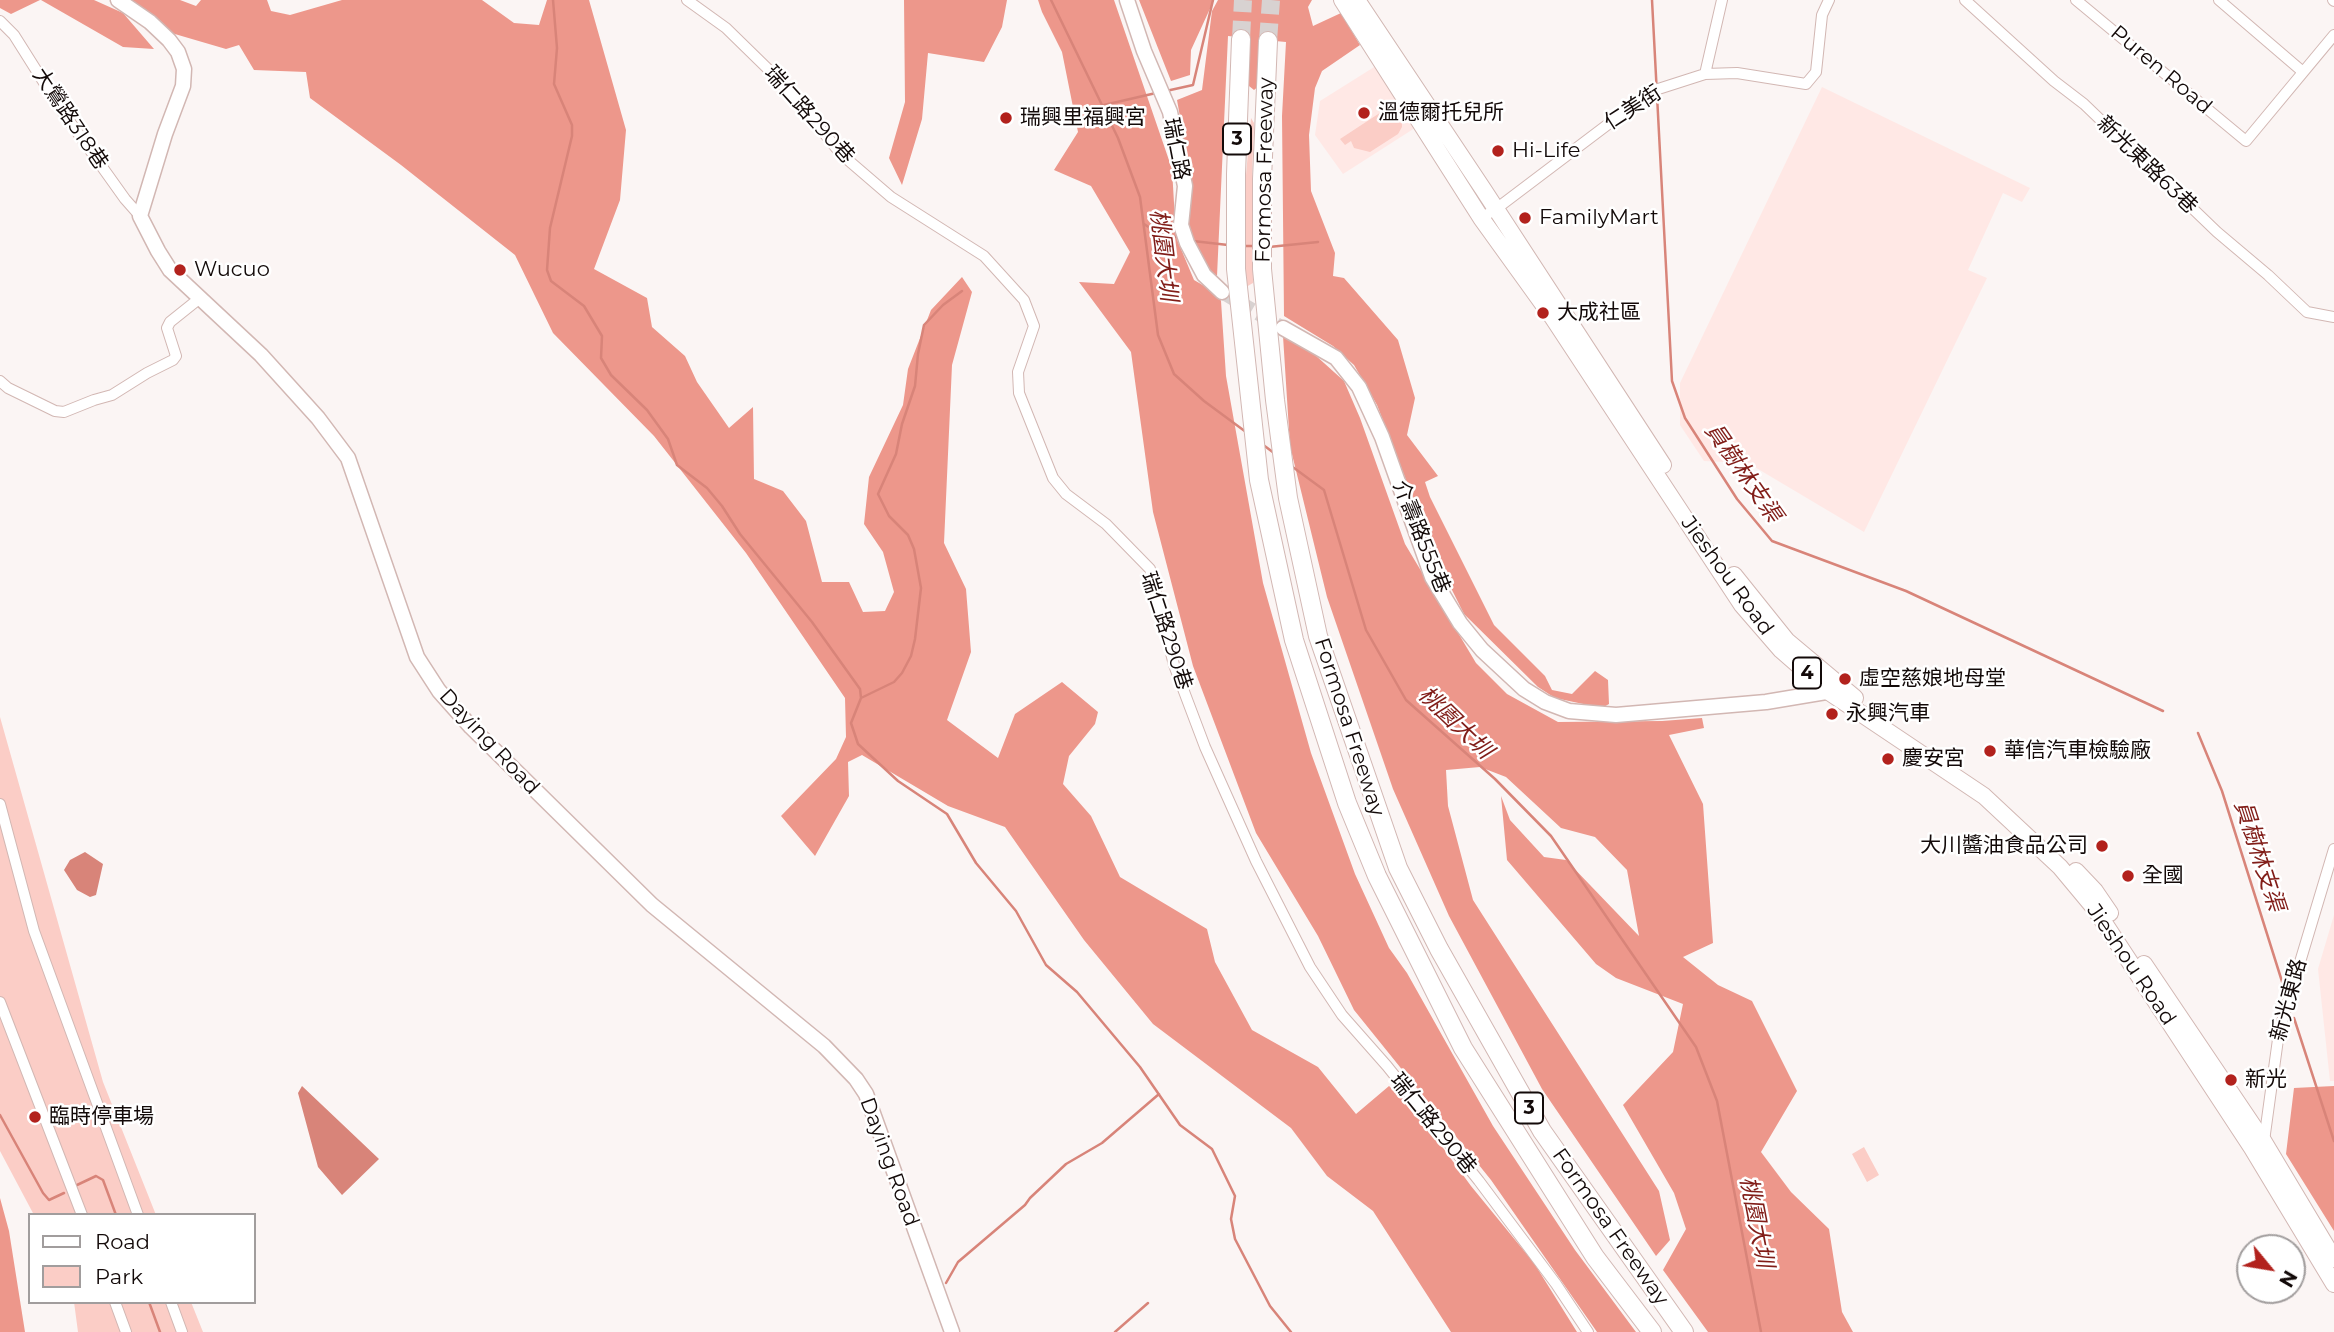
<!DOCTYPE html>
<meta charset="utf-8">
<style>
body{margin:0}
#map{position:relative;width:2334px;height:1332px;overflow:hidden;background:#fbf5f4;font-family:Montserrat,sans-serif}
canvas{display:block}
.legend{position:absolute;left:28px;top:1213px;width:228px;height:91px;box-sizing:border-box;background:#fff;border:2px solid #a19d9d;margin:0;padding:9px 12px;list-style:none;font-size:21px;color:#130a09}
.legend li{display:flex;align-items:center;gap:14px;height:35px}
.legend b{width:35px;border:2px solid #a19d9d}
.north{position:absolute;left:2236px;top:1234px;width:70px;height:70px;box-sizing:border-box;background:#fff;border:2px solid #a19d9d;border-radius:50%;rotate:120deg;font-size:19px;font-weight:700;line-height:28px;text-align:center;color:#130a09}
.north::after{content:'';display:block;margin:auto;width:24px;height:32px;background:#b2221d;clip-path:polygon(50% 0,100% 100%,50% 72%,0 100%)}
</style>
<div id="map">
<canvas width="2334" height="1332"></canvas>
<ul class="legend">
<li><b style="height:9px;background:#fff"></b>Road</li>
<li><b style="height:19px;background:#fbcdc6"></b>Park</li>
</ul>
<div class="north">N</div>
</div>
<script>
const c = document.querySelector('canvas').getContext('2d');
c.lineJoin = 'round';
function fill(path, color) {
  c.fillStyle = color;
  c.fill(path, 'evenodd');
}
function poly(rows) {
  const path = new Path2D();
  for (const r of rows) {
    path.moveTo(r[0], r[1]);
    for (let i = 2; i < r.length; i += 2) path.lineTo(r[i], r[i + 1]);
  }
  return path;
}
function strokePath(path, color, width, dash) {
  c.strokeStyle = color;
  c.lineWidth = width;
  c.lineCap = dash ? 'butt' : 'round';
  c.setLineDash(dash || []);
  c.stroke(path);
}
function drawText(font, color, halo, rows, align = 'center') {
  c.font = font + ' Montserrat,"Noto Sans TC",sans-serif';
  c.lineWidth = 5;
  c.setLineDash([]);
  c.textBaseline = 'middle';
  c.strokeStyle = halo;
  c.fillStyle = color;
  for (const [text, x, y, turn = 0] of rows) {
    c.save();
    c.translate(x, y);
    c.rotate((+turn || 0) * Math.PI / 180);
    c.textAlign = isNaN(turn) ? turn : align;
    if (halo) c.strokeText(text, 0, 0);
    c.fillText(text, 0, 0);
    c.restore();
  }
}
fill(poly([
 [1379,64,1418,126,1343,174,1315,135,1320,101],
 [1822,87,2030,188,2022,202,2003,193,1968,270,1987,278,1864,532,1753,466,1746,463,1704,461,1680,425,1680,383],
 [2334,915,2334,1081,2330,1081,2318,969]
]), '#ffe8e5');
fill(poly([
 [1395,103,1399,109,1395,112,1402,122,1402,127,1398,134,1370,152,1354,148,1351,141,1345,145,1340,139],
 [1251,118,1254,123,1252,176,1253,283,1246,287,1246,175],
 [0,717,103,1082,156,1215,34,1215,0,1151],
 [1864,1147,1879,1175,1867,1182,1852,1154],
 [74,1302,191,1302,203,1332,78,1332]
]), '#fbcdc6');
fill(poly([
 [0,0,40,0,11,14,0,8],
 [41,0,94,0,123,13,154,49,123,47],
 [132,0,180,0,196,6,201,0,267,0,271,11,290,15,342,0,482,0,514,23,539,25,547,0,589,0,626,130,620,200,594,269,647,298,652,327,685,356,697,382,729,428,753,407,754,479,783,491,806,521,822,582,849,582,863,612,885,611,894,592,883,552,864,524,869,477,903,405,908,369,931,310,962,277,972,292,952,365,944,543,966,589,971,652,947,720,998,758,1015,714,1062,682,1098,712,1095,724,1069,756,1063,784,1091,816,1120,877,1207,929,1215,962,1252,1030,1318,1067,1356,1114,1389,1086,1413,1107,1471,1186,1534,1263,1577,1332,1451,1332,1373,1211,1327,1176,1291,1128,1153,1024,1084,940,1005,827,948,806,862,755,848,762,849,796,815,856,781,816,836,759,846,737,845,698,746,553,654,436,553,333,515,255,401,165,310,98,306,72,254,70,239,45,226,49,168,32],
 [904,0,1007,0,1002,27,984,62,928,53,922,119,902,185,889,158,905,102],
 [1038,0,1114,0,1172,169,1176,237,1194,280,1218,294,1221,301,1226,376,1263,583,1311,753,1355,874,1389,948,1407,973,1493,1126,1575,1250,1636,1332,1597,1332,1491,1180,1354,1010,1318,936,1256,833,1193,666,1153,512,1131,352,1079,282,1114,284,1130,252,1091,186,1054,170,1078,132,1062,52,1042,12],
 [1139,0,1214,0,1191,50,1190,75,1171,81],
 [1218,0,1312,0,1308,7,1313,26,1341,13,1360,45,1322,71,1315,88,1309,135,1311,191,1335,253,1333,276,1344,278,1398,340,1415,398,1407,435,1438,476,1425,482,1430,497,1494,625,1545,676,1552,690,1572,694,1595,671,1608,680,1609,704,1602,708,1555,698,1538,687,1464,614,1436,558,1377,405,1354,365,1333,346,1284,316,1282,116,1286,42,1264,40,1259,86,1254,90,1249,86,1249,38,1228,36,1217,276,1206,271,1186,230,1192,184,1177,100,1202,90,1212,11],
 [1283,336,1304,345,1344,381,1360,418,1405,544,1476,663,1507,694,1558,722,1662,721,1702,718,1704,728,1669,735,1703,804,1713,943,1683,957,1718,985,1752,1001,1797,1091,1761,1152,1791,1192,1829,1229,1842,1312,1853,1332,1708,1332,1663,1270,1686,1229,1674,1193,1623,1105,1673,1052,1683,1004,1616,978,1596,964,1507,860,1501,796,1510,820,1544,857,1566,860,1639,936,1627,870,1595,837,1561,828,1506,777,1480,767,1446,770,1448,806,1473,900,1659,1191,1670,1240,1656,1256,1542,1089,1449,916,1393,789,1327,597,1290,446],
 [2334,1086,2334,1231,2286,1154,2294,1088],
 [0,1198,9,1231,25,1332,0,1332]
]), '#ed978b');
fill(poly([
 [85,852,103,864,96,895,90,897,77,890,64,870,70,860],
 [302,1086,379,1159,342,1195,318,1167,298,1093]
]), '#d88479');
strokePath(poly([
 [553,0,557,48,554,84,572,125,572,136,550,228,547,270,551,281,584,306,602,336,601,358,611,375,647,410,668,439,677,465,707,488,722,506,740,534,812,622,860,689,861,698,851,723,858,744,898,781,947,814,976,863,1016,911,1046,965,1077,992,1140,1067,1180,1125,1212,1149,1235,1196,1231,1219,1235,1239,1270,1306,1291,1332],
 [1051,0,1118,138,1140,197,1158,335,1174,374,1204,401,1246,432],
 [1652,0,1672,381,1685,418,1737,499,1772,541,1906,591,2163,711],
 [1166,91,1193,85,1213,0],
 [1104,105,1156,93],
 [1144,224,1156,232,1180,238],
 [1193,241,1228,245],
 [1241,246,1256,246],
 [1269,247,1318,242],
 [1262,444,1274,453],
 [1290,465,1324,490,1366,630,1406,700,1495,779,1551,836,1696,1047,1717,1101,1761,1332],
 [861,698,894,682,902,673,911,656,915,639,921,588,914,549,908,535,889,516,878,494,896,454,902,424,915,386,918,354,924,325,943,305,962,291],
 [2198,733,2222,791,2285,991],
 [2294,1018,2334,1141],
 [0,1115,43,1193,49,1200,64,1193],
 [77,1185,96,1176,103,1180,116,1215],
 [946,1283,958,1262,1025,1205,1030,1198,1066,1164,1102,1143,1159,1094],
 [149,1302,160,1332],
 [1115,1332,1148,1303]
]), '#d88479', 2.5);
strokePath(poly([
 [1222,292,1283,328]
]), '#d8d2d1', 14, [14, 7]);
strokePath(poly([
 [1241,39,1243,0],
 [1268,41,1271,0]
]), '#d8d2d1', 18, [18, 9]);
const street = poly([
 [687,0,726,28,770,71,812,118,841,154,891,197,984,256,1024,300,1034,326,1018,372,1019,393,1053,478,1066,494,1106,524,1150,569,1174,665,1205,747,1256,861,1310,967,1342,1015,1387,1066,1479,1181,1556,1284,1588,1332],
 [1965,0,2054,81,2084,104,2217,232,2268,275,2307,312,2334,317],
 [2076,0,2246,141,2334,35],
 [2219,0,2303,72],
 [2333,0,2334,1],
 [0,21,14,35,60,108,125,199,140,216],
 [1705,74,1722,0],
 [1481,218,1496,209,1652,91,1705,74,1737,73,1806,84,1816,72,1822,15,1829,0],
 [0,381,8,388,55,411,64,412,94,400,112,395,147,373,173,360,176,356,167,328,170,322,200,298],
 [0,804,34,931,138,1215],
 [0,1002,82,1215],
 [2264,1141,2279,1032,2334,849],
 [115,1302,126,1332],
 [171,1302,182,1332]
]);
const secondary = poly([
 [118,0,150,22,169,40,178,52,184,69,183,86,165,134,140,216,158,251,170,270,261,355,318,418,348,458,417,657,439,691,471,727,652,905,824,1046,856,1079,866,1094,952,1332],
 [1127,0,1144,51,1170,112,1185,186,1181,225,1187,243,1204,275,1222,292],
 [1283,328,1336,358,1359,387,1382,437,1432,577,1460,623,1482,650,1524,689,1545,702,1569,711,1616,715,1766,702,1838,690]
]);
const primary = poly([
 [1342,0,1481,218,1553,318,1742,605,1781,650,1829,692,1984,796,2060,867,2095,909,2252,1148,2334,1284],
 [1357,0,1483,189,1663,465],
 [1734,575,1787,641,1855,698],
 [2076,871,2095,891,2110,913],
 [2144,964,2264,1142,2334,1259]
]);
const highway = poly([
 [1241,39,1236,174,1236,269,1259,480,1294,640,1347,803,1377,876,1463,1048,1595,1257,1652,1332],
 [1268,41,1262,179,1262,269,1275,400,1288,498,1318,636,1398,868,1439,949,1542,1131,1684,1332]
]);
strokePath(street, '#d2b7b3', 12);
strokePath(secondary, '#d2b7b3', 17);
strokePath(primary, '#d2b7b3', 18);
strokePath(highway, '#d2b7b3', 20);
strokePath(street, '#fff', 10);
strokePath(secondary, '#fff', 14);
strokePath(primary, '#fff', 16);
strokePath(highway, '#fff', 18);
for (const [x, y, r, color] of [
 [1364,113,7,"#b2221d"],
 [1006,118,7,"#b2221d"],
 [1498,151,7,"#b2221d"],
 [1525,218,7,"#b2221d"],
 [180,270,7,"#b2221d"],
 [1543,313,7,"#b2221d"],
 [1845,679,7,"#b2221d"],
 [1832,714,7,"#b2221d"],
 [1990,751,7,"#b2221d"],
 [1888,759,7,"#b2221d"],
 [2102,846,7,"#b2221d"],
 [2128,876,7,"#b2221d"],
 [2231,1080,7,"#b2221d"],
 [35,1117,7,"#b2221d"]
]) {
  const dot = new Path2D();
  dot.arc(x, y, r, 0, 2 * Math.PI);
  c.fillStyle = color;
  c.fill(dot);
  strokePath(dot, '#fff', 2.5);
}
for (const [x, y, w] of [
 [1237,139,28],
 [1807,673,28],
 [1529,1108,28]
]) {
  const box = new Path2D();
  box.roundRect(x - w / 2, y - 15.5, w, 31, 5);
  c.fillStyle = '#fff';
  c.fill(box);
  strokePath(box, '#130a09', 2);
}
drawText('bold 19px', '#130a09', null, [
 ["3",1237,139],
 ["4",1807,673],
 ["3",1529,1108]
]);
drawText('21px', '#130a09', '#fff', [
 ["Puren Road",2161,70,40],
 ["仁美街",1633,108,-33],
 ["瑞仁路290巷",809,115,48],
 ["大鶯路318巷",70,119,56],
 ["瑞仁路",1176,149,79],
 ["新光東路63巷",2147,165,44],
 ["Formosa Freeway",1265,170,-89],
 ["介壽路555巷",1421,537,68],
 ["Jieshou Road",1727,576,54],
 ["瑞仁路290巷",1166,631,72],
 ["Formosa Freeway",1349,727,72],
 ["Daying Road",489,742,47],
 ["Jieshou Road",2131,965,56],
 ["新光東路",2289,1000,-75],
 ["瑞仁路290巷",1433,1124,51],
 ["Daying Road",889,1162,70],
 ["Formosa Freeway",1610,1227,55]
]);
drawText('21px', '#130a09', '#fff', [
 ["溫德爾托兒所",1378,113],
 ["瑞興里福興宮",1020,118],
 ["Hi-Life",1512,151],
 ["FamilyMart",1539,218],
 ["Wucuo",194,270],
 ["大成社區",1557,313],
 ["虛空慈娘地母堂",1859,679],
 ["永興汽車",1846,714],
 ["華信汽車檢驗廠",2004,751],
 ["慶安宮",1902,759],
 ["大川醬油食品公司",2088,846,"right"],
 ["全國",2142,876],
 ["新光",2245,1080],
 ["臨時停車場",49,1117]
], 'left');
drawText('italic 23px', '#811d18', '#fff', [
 ["桃園大圳",1163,255,83],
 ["員樹林支渠",1743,473,55],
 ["桃園大圳",1455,723,44],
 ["員樹林支渠",2259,856,72],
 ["桃園大圳",1756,1222,79]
]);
</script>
